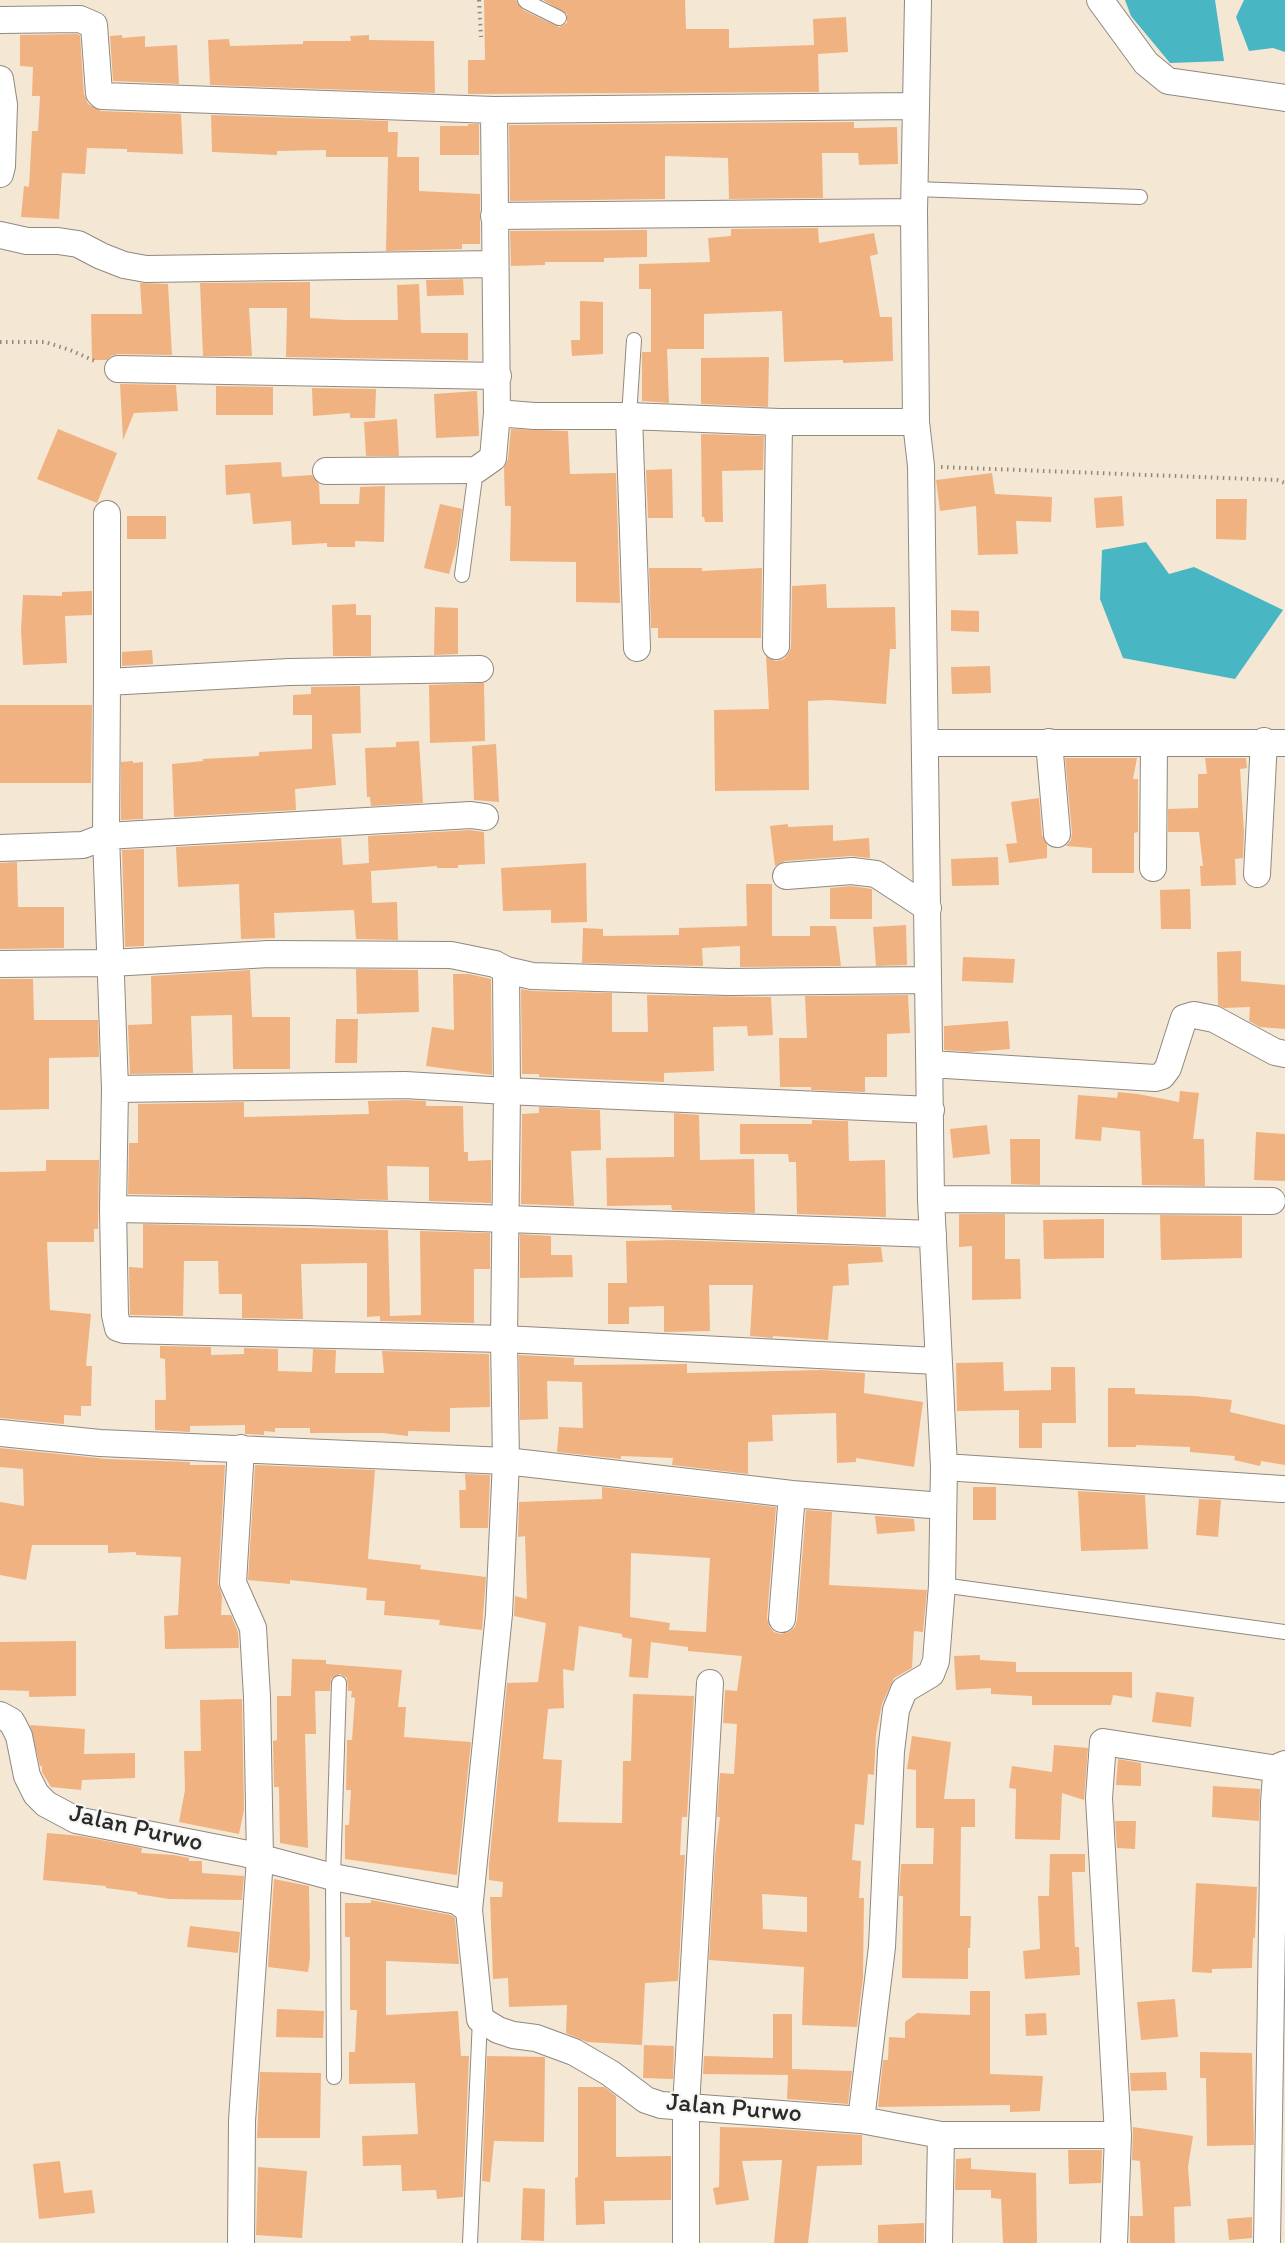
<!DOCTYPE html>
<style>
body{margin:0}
canvas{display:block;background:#f4e7d4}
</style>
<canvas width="1285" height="2243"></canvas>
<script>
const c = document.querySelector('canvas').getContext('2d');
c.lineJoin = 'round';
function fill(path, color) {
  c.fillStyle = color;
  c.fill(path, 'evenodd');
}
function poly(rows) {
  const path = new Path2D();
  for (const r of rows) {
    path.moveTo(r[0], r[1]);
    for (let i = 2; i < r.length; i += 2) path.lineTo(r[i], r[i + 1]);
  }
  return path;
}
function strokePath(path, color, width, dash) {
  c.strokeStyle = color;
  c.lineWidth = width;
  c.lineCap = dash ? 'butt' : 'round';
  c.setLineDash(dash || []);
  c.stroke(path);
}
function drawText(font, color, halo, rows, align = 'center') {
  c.font = font + ' Itim,sans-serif';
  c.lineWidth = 4.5;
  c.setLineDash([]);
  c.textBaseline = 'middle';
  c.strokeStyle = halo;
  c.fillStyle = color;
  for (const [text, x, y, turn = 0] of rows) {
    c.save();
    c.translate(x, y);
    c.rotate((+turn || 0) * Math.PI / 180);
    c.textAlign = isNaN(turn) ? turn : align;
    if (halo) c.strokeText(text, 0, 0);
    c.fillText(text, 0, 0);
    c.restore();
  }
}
fill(poly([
 [1125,0,1215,0,1224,61,1170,63,1131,16],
 [1244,0,1285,0,1285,52,1273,48,1249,51,1236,17],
 [1146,542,1169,574,1194,567,1283,610,1235,679,1123,658,1100,599,1102,550]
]), '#49b6c4');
fill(poly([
 [484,0,516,0,523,10,559,27,567,23,567,14,543,0,685,0,686,29,729,29,729,48,814,45,813,19,846,17,848,52,818,54,819,92,468,94,468,60,485,60],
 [77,34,80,35,84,94,88,104,101,111,181,114,183,154,127,152,127,149,87,148,85,174,62,173,59,219,21,217,24,186,29,187,32,131,38,131,40,96,32,96,33,67,20,66,20,35],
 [122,35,122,38,145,36,145,47,177,45,179,84,113,81,110,36],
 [369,35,369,40,434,41,435,93,210,85,208,40,229,39,230,46,303,44,303,41,351,41,350,36],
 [211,115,388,121,388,132,398,132,397,157,419,157,419,191,480,194,480,244,462,244,462,249,386,251,388,157,326,157,326,150,277,151,277,155,212,152],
 [854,122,854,128,897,127,898,164,859,165,858,153,822,153,823,198,729,199,728,158,665,156,665,199,510,201,509,125],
 [468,124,479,124,479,155,440,155,440,126,468,126],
 [818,228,819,243,874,233,878,254,870,256,880,317,892,317,893,361,843,363,843,360,784,362,782,311,704,314,704,349,667,349,669,403,642,401,642,352,651,352,651,289,639,289,639,264,710,262,708,238,731,236,731,229],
 [647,230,647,257,604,258,604,262,545,262,545,265,511,266,510,231],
 [463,279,464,295,427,296,426,280],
 [310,282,310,318,346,320,398,320,397,285,419,284,421,333,468,333,468,360,286,357,287,308,249,308,252,356,203,356,200,283],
 [140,283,168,284,172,355,118,354,111,356,107,360,92,360,91,314,142,314],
 [580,301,603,302,603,354,572,356,571,340,580,340],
 [769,357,768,407,701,404,701,358],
 [120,384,176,385,178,411,134,413,123,440],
 [216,386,273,387,273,415,216,415],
 [312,388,376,389,375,418,350,418,350,413,313,416],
 [477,391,479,436,436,438,434,394],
 [397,419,399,456,366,456,364,422],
 [58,429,117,453,97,503,37,479],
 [511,429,568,431,570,474,616,473,620,603,576,602,576,562,510,561,511,506,505,506,504,467,508,459],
 [701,434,764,436,763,470,722,471,723,522,705,522,704,517,702,517],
 [281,462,282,477,312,475,319,484,320,504,359,504,360,487,385,486,384,542,355,541,355,547,327,547,327,543,292,545,291,521,253,524,250,493,226,495,225,465],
 [672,469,673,518,648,518,646,470],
 [992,473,995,494,1052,497,1051,522,1016,521,1018,554,978,555,976,506,940,511,936,480],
 [1122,496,1124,526,1096,528,1094,498],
 [1216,499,1247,499,1246,540,1216,539],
 [440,504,462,509,457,545,449,574,424,568],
 [127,516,166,516,166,539,127,539],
 [649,568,702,568,702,571,762,568,761,638,658,638,658,628,651,628],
 [826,584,827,608,895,607,896,649,890,649,886,704,830,700,808,701,809,790,715,791,714,710,769,709,766,656,776,661,784,659,789,653,791,646,792,586],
 [92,591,92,615,65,616,67,663,23,665,21,630,23,595,62,596,62,592],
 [356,604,356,615,371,615,371,656,333,656,332,605],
 [435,607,458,608,458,654,434,655],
 [951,610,979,611,979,632,951,631],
 [152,650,153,664,122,666,122,652],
 [990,666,991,693,952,694,951,667],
 [484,683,485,741,430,743,429,685],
 [360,686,361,733,332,734,336,785,295,789,296,810,174,817,172,764,203,761,203,759,259,756,259,752,312,749,312,715,293,715,293,695,311,694,311,687],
 [0,705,92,705,91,783,0,783],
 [419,741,423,803,371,806,370,797,367,797,365,748,396,747,396,742],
 [496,744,499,802,474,800,472,746],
 [1065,758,1137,758,1133,779,1138,779,1138,832,1134,833,1134,873,1092,873,1092,848,1066,846,1071,840,1072,833],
 [1205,758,1246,758,1247,768,1240,769,1244,832,1243,858,1235,859,1236,885,1201,886,1200,866,1203,866,1199,832,1168,832,1168,809,1198,808,1198,774,1207,774],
 [133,761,133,763,143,762,143,819,121,820,121,762],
 [1039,798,1042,835,1047,844,1047,858,1009,863,1006,844,1017,843,1011,802],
 [788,824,788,827,833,825,833,841,869,838,870,858,851,856,785,861,775,866,770,826],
 [470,830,484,832,485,864,458,865,458,868,437,868,437,866,371,871,372,903,397,902,398,940,356,939,354,910,274,913,275,938,241,939,239,884,178,887,176,847,341,838,343,865,369,863,368,836],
 [144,849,144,946,125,947,122,850],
 [998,857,999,885,952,886,951,859],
 [17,862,18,907,64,907,64,948,0,949,0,863],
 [586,863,587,922,551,923,551,910,503,911,501,868],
 [746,884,772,884,772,936,810,936,810,926,836,926,841,966,740,967,740,946,702,948,703,966,582,963,583,928,603,929,603,936,679,935,679,928,747,926],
 [852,886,872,889,872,919,830,919,830,888],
 [1190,889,1191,929,1161,929,1160,890],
 [906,925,907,965,876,966,873,927],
 [1241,951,1241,981,1285,985,1285,1029,1260,1027,1249,1021,1250,1007,1224,1008,1218,1005,1217,952],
 [963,957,1015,959,1013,983,962,981],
 [356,969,418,970,419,1012,357,1014],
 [250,970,252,1017,290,1017,290,1069,233,1069,232,1015,191,1016,193,1073,130,1074,128,1025,152,1024,151,976],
 [453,974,469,974,491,979,492,1075,426,1066,432,1027,454,1030],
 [0,979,33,979,34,1020,98,1020,99,1057,49,1058,49,1109,0,1110],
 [521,989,532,991,612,993,612,1032,648,1032,647,995,771,997,773,1035,748,1036,747,1026,713,1027,714,1071,664,1073,664,1082,539,1077,539,1074,522,1074],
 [908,995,910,1033,887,1034,887,1077,865,1077,865,1092,811,1090,811,1087,780,1087,779,1038,807,1038,805,996],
 [336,1019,358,1019,357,1063,335,1063],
 [1008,1021,1010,1049,971,1052,944,1050,944,1026],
 [1180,1091,1199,1093,1193,1139,1204,1139,1205,1186,1142,1185,1140,1131,1102,1127,1101,1141,1075,1139,1078,1095,1117,1098,1118,1092,1138,1094,1179,1102],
 [405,1100,426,1101,426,1106,463,1106,464,1152,468,1152,468,1161,491,1160,491,1203,429,1201,429,1167,387,1166,388,1200,128,1194,129,1143,138,1143,138,1104,244,1102,244,1117,369,1114,368,1101],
 [539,1107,600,1110,601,1150,571,1151,574,1206,521,1204,522,1114,539,1113],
 [674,1113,699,1115,700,1160,754,1159,755,1213,672,1210,671,1205,607,1206,606,1158,674,1157],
 [812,1120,848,1121,849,1161,885,1160,886,1217,797,1214,796,1162,789,1162,788,1154,740,1154,740,1124,812,1124],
 [987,1125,990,1154,953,1158,950,1129],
 [1256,1132,1285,1134,1285,1181,1254,1180],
 [1010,1139,1040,1139,1040,1185,1011,1184],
 [46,1160,99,1160,98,1229,94,1229,94,1242,47,1242,50,1310,91,1314,86,1366,92,1366,91,1406,81,1406,81,1416,64,1415,64,1424,0,1418,0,1172,46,1171],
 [959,1214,1005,1214,1005,1259,1020,1259,1021,1299,972,1300,972,1246,959,1247],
 [1160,1215,1242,1216,1242,1258,1161,1260],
 [1104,1219,1104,1258,1044,1259,1043,1220],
 [143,1224,388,1230,390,1316,421,1315,420,1231,490,1233,490,1269,474,1269,474,1323,380,1321,380,1316,367,1317,367,1263,301,1264,303,1319,242,1318,242,1294,219,1294,218,1261,184,1261,183,1316,130,1315,129,1267,143,1268],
 [520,1234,551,1236,551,1255,572,1255,573,1277,520,1278],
 [672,1240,881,1247,883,1262,848,1264,849,1285,833,1286,828,1340,773,1336,773,1338,750,1336,753,1285,709,1285,710,1331,664,1332,664,1306,629,1307,629,1324,608,1324,608,1283,627,1283,626,1241],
 [160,1346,211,1347,211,1355,244,1354,244,1348,278,1349,278,1371,312,1372,313,1349,336,1350,335,1373,384,1373,382,1351,489,1354,490,1407,450,1408,450,1432,408,1431,408,1436,382,1433,310,1433,310,1428,275,1428,275,1432,264,1431,264,1435,247,1434,245,1434,245,1425,190,1426,190,1432,155,1430,155,1400,166,1400,165,1359,160,1358],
 [519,1355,574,1358,574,1365,687,1364,687,1373,822,1370,865,1373,864,1393,923,1402,914,1467,856,1458,856,1462,837,1463,836,1413,772,1415,773,1441,748,1442,748,1474,672,1465,673,1458,621,1456,621,1459,557,1452,559,1427,583,1428,582,1382,547,1381,548,1419,520,1420],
 [1003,1362,1004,1391,1051,1390,1051,1367,1075,1367,1076,1423,1042,1423,1042,1448,1019,1448,1019,1410,957,1411,956,1363],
 [1108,1388,1135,1388,1135,1394,1195,1396,1232,1400,1230,1412,1285,1425,1285,1465,1261,1461,1260,1466,1234,1460,1235,1456,1190,1452,1190,1447,1136,1445,1136,1447,1108,1447],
 [0,1448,107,1459,190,1462,190,1465,225,1465,218,1583,222,1596,221,1615,231,1615,238,1632,239,1648,165,1649,164,1616,178,1615,181,1557,136,1555,136,1552,108,1553,108,1545,32,1545,26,1580,0,1575,0,1502,24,1506,23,1469,0,1467],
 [255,1465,375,1470,368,1559,421,1565,420,1569,486,1577,482,1630,439,1625,440,1620,384,1615,385,1601,366,1600,367,1588,290,1580,290,1584,248,1580],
 [465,1474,490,1475,488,1528,460,1528,459,1490,466,1490],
 [602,1487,776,1507,767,1618,769,1626,774,1632,780,1634,789,1632,795,1627,797,1620,806,1510,832,1512,829,1585,927,1590,923,1632,914,1631,912,1668,894,1678,882,1704,876,1734,874,1775,868,1774,864,1825,855,1824,852,1860,861,1861,859,1898,864,1898,863,1978,857,2027,802,2025,804,1967,709,1960,715,1856,720,1817,717,1817,720,1773,734,1774,737,1724,723,1723,725,1690,737,1691,742,1656,688,1651,688,1647,651,1642,648,1678,629,1677,632,1639,622,1637,622,1634,579,1626,574,1671,563,1669,564,1708,548,1709,543,1759,562,1760,558,1822,622,1823,623,1761,631,1761,633,1694,694,1696,687,1817,682,1817,680,1855,685,1855,678,1981,645,1983,642,2045,587,2042,566,2033,567,2005,509,2007,508,1978,493,1979,490,1897,502,1897,503,1882,489,1880,489,1865,507,1683,538,1682,546,1623,514,1616,515,1596,527,1599,525,1536,518,1537,519,1502,602,1499],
 [631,1553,710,1558,706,1632,669,1630,670,1623,630,1617],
 [762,1894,807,1897,807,1932,763,1929],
 [973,1487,996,1487,996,1520,973,1520],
 [1078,1491,1145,1495,1148,1549,1081,1551],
 [1199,1499,1221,1500,1218,1537,1196,1535],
 [875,1516,914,1519,915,1531,877,1534],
 [76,1641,76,1696,29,1697,29,1691,0,1690,0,1642],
 [980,1655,980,1660,1016,1662,1016,1672,1132,1672,1132,1698,1113,1695,1111,1705,1032,1705,1032,1696,991,1694,991,1688,956,1690,954,1656],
 [292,1659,326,1660,326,1664,402,1670,398,1707,406,1707,404,1737,471,1742,457,1875,345,1859,345,1825,349,1825,351,1790,346,1790,347,1740,352,1740,355,1698,351,1697,352,1691,348,1691,347,1678,340,1674,331,1679,330,1691,315,1691,316,1734,305,1734,308,1848,280,1843,279,1787,274,1787,273,1741,277,1740,277,1696,291,1696],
 [1156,1692,1194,1697,1191,1727,1152,1722],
 [242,1699,244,1810,239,1834,179,1822,185,1790,184,1751,201,1751,200,1700],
 [30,1725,85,1729,84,1754,135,1753,135,1778,82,1780,81,1790,51,1787,42,1772,42,1766,40,1766],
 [912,1736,951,1742,944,1799,975,1799,975,1827,961,1827,960,1916,971,1916,970,1948,968,1948,968,1979,902,1978,903,1896,899,1896,901,1864,933,1864,934,1828,916,1828,916,1770,907,1769],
 [1054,1745,1088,1748,1084,1800,1062,1793,1060,1840,1015,1839,1016,1789,1009,1788,1012,1766,1052,1772],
 [1118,1759,1141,1763,1141,1786,1116,1785],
 [1213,1786,1260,1789,1259,1821,1212,1817],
 [1115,1821,1136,1821,1135,1849,1117,1848],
 [47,1833,81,1836,142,1848,141,1853,174,1855,189,1858,189,1861,202,1861,202,1873,244,1876,242,1900,169,1899,137,1894,137,1892,106,1888,106,1886,43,1880],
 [1050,1854,1085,1854,1085,1872,1072,1872,1075,1947,1079,1947,1080,1975,1025,1979,1023,1951,1040,1949,1038,1896,1049,1896],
 [274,1879,309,1886,310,1958,308,1972,268,1967],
 [1196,1883,1257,1887,1255,1938,1253,1938,1252,1968,1212,1969,1212,1973,1192,1972],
 [371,1900,451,1915,455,1918,459,1964,386,1961,386,2015,458,2011,461,2056,469,2056,463,2197,437,2199,436,2190,402,2191,401,2165,363,2166,362,2136,418,2134,415,2083,349,2084,349,2052,355,2052,357,2010,350,2010,350,1937,345,1937,345,1903,371,1903],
 [190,1926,240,1932,238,1953,187,1947],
 [970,1991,990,1991,990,2074,1043,2076,1040,2111,1010,2112,1010,2105,878,2107,883,2060,888,2060,889,2037,905,2038,905,2022,917,2013,970,2015],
 [1175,1999,1178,2037,1141,2040,1137,2002],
 [277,2009,324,2011,323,2038,276,2037],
 [1046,2013,1047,2035,1026,2036,1025,2014],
 [773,2014,792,2014,792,2069,852,2071,848,2104,787,2099,788,2075,703,2074,704,2056,773,2058],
 [644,2045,674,2046,673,2079,643,2078],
 [1200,2052,1252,2053,1254,2145,1207,2146,1206,2078,1200,2078],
 [487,2056,545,2057,544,2142,494,2141,490,2182,482,2181],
 [260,2072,321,2073,320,2138,257,2138],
 [1166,2072,1167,2090,1131,2091,1130,2073],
 [578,2087,604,2087,616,2096,616,2157,671,2156,671,2200,604,2201,605,2224,576,2225,575,2178,578,2177],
 [720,2127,763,2128,862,2135,862,2165,817,2166,808,2243,774,2243,782,2160,742,2161,749,2200,716,2205,713,2188,719,2187],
 [1133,2127,1193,2136,1188,2167,1191,2206,1174,2207,1175,2243,1130,2243,1130,2216,1143,2216,1140,2161,1132,2160],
 [1068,2150,1102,2150,1101,2183,1069,2184],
 [971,2158,971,2169,1036,2173,1037,2243,1003,2243,1001,2199,991,2198,991,2190,955,2190,956,2159],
 [60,2161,64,2193,92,2190,95,2213,39,2219,33,2164],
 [258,2167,307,2171,302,2238,256,2235],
 [523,2188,545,2189,544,2241,521,2240],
 [1252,2217,1252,2238,1229,2240,1227,2219],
 [924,2223,924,2243,878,2243,878,2225]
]), '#f1b282');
const service = poly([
 [525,0,527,2,559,18],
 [915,189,1140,197],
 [629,416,634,340],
 [462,575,476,470],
 [942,1585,1285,1632],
 [334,2077,333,1877,339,1683],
 [470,2243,480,2019]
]);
const minor = poly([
 [1100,0,1146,63,1168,81,1285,98],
 [0,20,80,19,94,25,99,93,102,96,494,110,915,106],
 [0,79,4,105,2,166,0,174],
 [494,110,497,413,534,416,629,416,779,422,916,422],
 [494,216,914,212],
 [0,235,27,241,58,241,78,244,101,256,124,265,146,269,495,264],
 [118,369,498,376],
 [629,416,637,648],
 [326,471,476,470,493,458,497,413],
 [107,514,107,682],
 [776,646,779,422],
 [1049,742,1057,834],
 [925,743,1285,743],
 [485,817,471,815,106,836,115,1089,113,1209,115,1315,118,1328,124,1330,504,1339,937,1361],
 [0,848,83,845,106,836,107,682,289,672,480,669],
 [1153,868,1154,743],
 [1257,874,1264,741],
 [786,876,852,871,876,874,928,908],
 [0,964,111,963,269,954,451,955,495,964,506,970,532,976,728,982,927,980],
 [506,970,507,1091,504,1339,506,1461,499,1614,469,1910,480,2019,498,2030,513,2035,536,2038,574,2052,610,2073,646,2100,661,2105,861,2120,941,2135,1118,2135],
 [930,1064,1155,1078,1162,1076,1168,1068,1184,1018,1194,1015,1214,1019,1275,1052,1285,1054],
 [115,1089,405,1085,507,1091,931,1110],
 [931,1199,1272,1201],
 [113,1209,308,1212,933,1234],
 [0,1433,100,1443,506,1461,792,1494,943,1506],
 [944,1467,1282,1489],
 [782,1619,792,1494],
 [0,1715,11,1721,14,1726,19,1736,27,1776,36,1794,46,1804,76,1820,243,1853,333,1877,457,1901,469,1910],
 [861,2120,882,1947,891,1751,896,1710,904,1690,931,1674,936,1661,942,1585,944,1467,931,1199,921,466,916,422,914,212,918,0],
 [241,2243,242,2121,260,1858,257,1697,253,1628,233,1583,241,1448],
 [686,2243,686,2107,710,1683],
 [939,2243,941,2135],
 [1114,2243,1118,2135,1099,1798,1103,1742,1278,1769],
 [1267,2243,1274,1803,1276,1775,1280,1766,1285,1764]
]);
strokePath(service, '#908980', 16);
strokePath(minor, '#908980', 28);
strokePath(poly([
 [479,0,481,37],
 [0,342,45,342,70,350,97,362],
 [941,467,1277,480,1285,483]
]), '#908980', 4, [1.5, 4.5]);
strokePath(service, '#fff', 14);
strokePath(minor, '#fff', 26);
drawText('26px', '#2b2b2b', '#f6f6f2', [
 ["Jalan Purwo",136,1829,13],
 ["Jalan Purwo",734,2109,5]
]);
</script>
